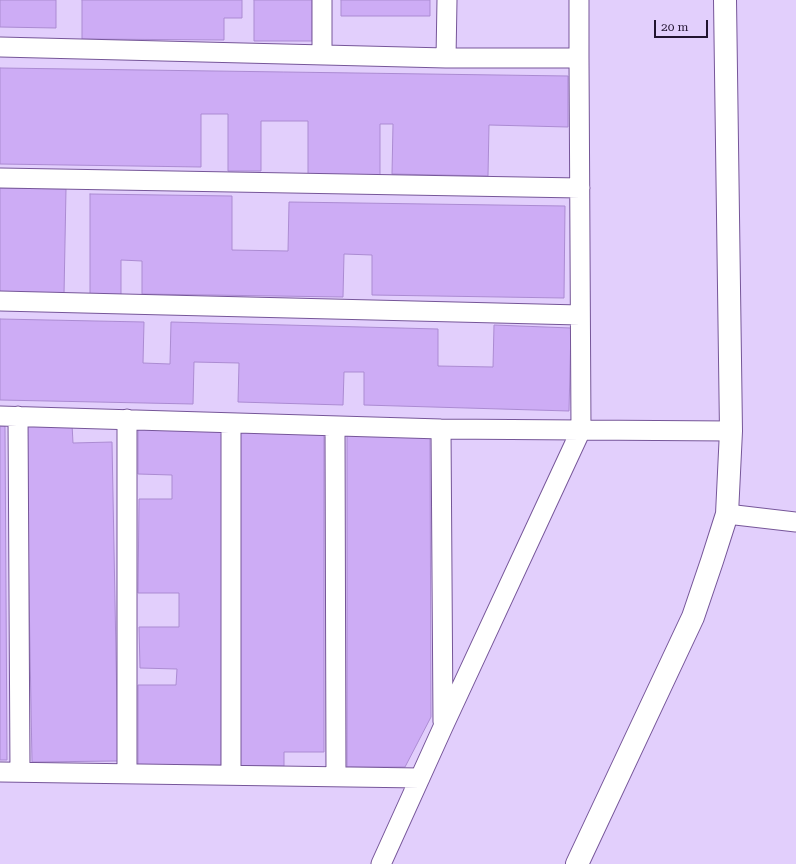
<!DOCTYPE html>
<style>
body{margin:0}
#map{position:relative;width:796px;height:864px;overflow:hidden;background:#e2cffc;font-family:"Roboto Serif",serif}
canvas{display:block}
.scale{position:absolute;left:654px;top:20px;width:54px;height:18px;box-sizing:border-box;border:2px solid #221430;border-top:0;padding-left:5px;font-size:12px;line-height:14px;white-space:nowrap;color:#221430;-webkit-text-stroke:3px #e2cffc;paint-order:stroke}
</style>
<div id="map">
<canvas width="796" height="864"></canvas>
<div class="scale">20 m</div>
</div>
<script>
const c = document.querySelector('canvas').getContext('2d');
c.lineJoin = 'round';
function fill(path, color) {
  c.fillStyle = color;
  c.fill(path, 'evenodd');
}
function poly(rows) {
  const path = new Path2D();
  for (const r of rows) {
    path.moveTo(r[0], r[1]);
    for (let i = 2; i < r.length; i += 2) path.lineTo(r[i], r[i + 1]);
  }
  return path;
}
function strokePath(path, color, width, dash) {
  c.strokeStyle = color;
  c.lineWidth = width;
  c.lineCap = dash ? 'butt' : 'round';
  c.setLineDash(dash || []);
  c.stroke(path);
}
const building = poly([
 [0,0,56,0,56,28,0,27,0,0],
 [82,0,242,0,242,18,224,18,224,40,82,39,82,0],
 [254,0,312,0,312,41,254,41,254,0],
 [341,0,430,0,430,16,341,16,341,0],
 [0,68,568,76,568,127,489,125,488,176,392,174,393,124,380,124,380,178,308,177,308,121,261,121,261,171,228,171,228,114,201,114,201,167,0,164,0,68],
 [0,188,66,189,64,295,0,294,0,188],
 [90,194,232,196,232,250,288,251,289,202,565,206,564,298,372,295,372,255,344,254,343,297,142,294,142,261,121,260,121,295,90,295,90,194],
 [0,319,144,322,143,363,170,364,171,322,438,329,438,366,493,367,494,325,571,328,569,411,364,405,364,372,344,372,343,405,238,402,239,363,194,362,193,404,0,400,0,319],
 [72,424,73,443,112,442,118,761,32,762,26,425,72,424],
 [0,426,5,426,7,760,0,760,0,426],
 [138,429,222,430,221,765,138,765,138,685,176,685,177,669,140,668,139,627,179,627,179,593,138,593,139,499,172,499,172,475,138,474,138,429],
 [238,432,324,433,324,752,284,752,284,766,237,766,238,432],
 [347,434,430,434,431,717,405,767,347,767,347,434]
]);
fill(building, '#cdacf5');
strokePath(building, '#ab8bd2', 1);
const street = poly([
 [0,47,446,58,579,58],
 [322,55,322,0],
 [446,58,447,0],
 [0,178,580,188],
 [0,301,580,315],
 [0,416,441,429,581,430,731,431],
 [18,416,20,772],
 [335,426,336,777],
 [441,429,443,722],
 [727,514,796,522],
 [0,772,420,778],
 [127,773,127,419],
 [231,775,231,423],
 [381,864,443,727,581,430,579,58,579,0]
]);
const secondary = poly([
 [577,864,693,617,712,561,727,514,731,431,725,0]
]);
strokePath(street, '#765699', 21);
strokePath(secondary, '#765699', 24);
strokePath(street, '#fff', 19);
strokePath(secondary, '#fff', 22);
</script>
